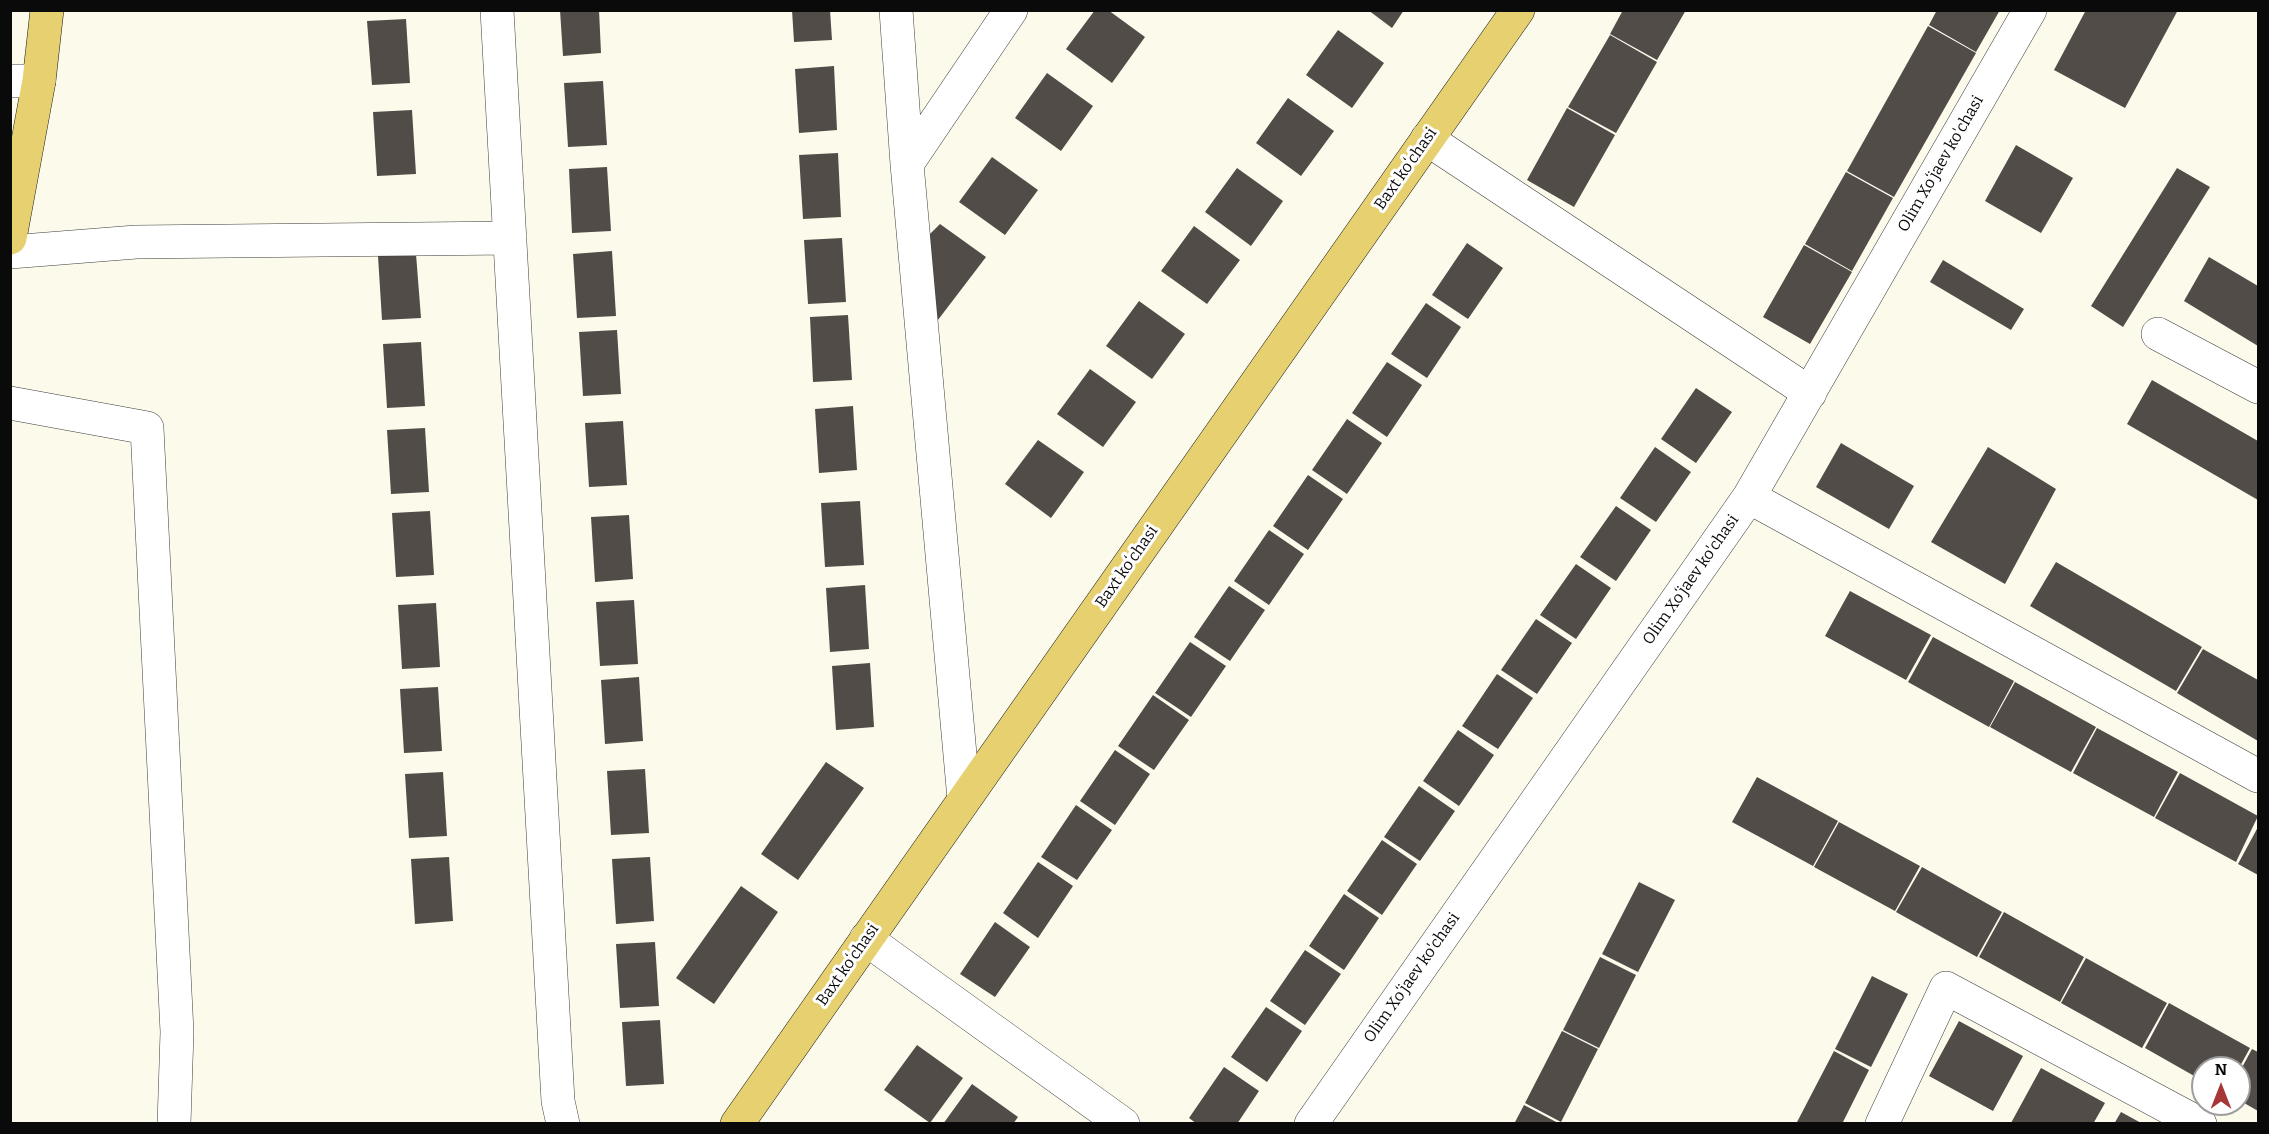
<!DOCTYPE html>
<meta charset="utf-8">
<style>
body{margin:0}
#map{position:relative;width:2269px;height:1134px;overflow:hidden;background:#fcfaea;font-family:Bitter,serif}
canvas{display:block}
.frame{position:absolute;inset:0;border:12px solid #0a0a0a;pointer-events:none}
.north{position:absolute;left:2191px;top:1056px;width:60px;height:60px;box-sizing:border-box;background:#fff;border:2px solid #9d9d9d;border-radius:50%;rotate:0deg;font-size:16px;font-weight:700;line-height:24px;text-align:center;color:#0a0a0a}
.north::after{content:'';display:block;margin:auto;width:21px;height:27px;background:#a63736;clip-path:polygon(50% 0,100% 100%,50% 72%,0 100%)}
</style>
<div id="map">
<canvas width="2269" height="1134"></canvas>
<div class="frame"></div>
<div class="north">N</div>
</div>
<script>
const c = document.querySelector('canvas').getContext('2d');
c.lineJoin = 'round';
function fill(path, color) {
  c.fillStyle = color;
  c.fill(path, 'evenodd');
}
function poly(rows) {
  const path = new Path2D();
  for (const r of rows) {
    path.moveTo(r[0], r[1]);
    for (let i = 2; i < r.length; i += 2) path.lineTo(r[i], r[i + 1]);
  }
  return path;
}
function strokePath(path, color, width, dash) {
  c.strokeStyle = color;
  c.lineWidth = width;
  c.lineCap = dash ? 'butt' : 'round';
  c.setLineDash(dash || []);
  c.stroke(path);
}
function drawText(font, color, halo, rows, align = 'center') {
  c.font = font + ' Bitter,serif';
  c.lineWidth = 6;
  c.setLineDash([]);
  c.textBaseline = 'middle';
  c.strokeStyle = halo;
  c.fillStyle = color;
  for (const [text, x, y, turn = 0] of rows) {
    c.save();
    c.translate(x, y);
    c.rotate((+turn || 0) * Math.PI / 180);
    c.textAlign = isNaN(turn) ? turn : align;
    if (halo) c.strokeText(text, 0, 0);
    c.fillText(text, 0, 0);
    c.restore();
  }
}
fill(poly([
 [560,10,599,10,601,53,563,56],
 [792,10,830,10,832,40,794,42],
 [1095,10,1108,10,1145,37,1112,83,1066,49],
 [1368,10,1404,10,1392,28],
 [1623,10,1686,10,1657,60,1610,34],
 [1937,10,2000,10,1976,52,1929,25],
 [2086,10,2178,10,2125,108,2054,70],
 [406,19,410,83,372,85,367,21],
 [1928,26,1976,53,1894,197,1847,171],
 [1338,30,1384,63,1352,108,1306,75],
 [1610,35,1657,62,1616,133,1568,107],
 [834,66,837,130,799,133,795,69],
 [1047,73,1093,106,1061,151,1015,118],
 [603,81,607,145,568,147,564,83],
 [1288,98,1334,131,1301,176,1256,143],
 [1567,108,1615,135,1574,207,1527,180],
 [412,110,416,174,377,176,373,112],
 [2016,145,2073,178,2041,233,1985,201],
 [838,153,841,217,803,219,799,155],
 [992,157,1038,190,1005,235,959,202],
 [607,167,611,231,572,233,569,169],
 [1237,168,1283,201,1251,246,1205,212],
 [2177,168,2210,187,2123,327,2091,306],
 [1846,172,1893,198,1852,271,1805,244],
 [940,224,986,257,928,333,917,247],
 [1194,226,1240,260,1207,304,1161,271],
 [842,238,846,302,808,304,804,240],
 [1467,243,1503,268,1468,319,1432,295],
 [1804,245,1852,272,1810,344,1763,317],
 [612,251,616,316,577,318,573,254],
 [416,254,421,318,382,320,378,256],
 [2209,257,2258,286,2258,346,2184,301],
 [1943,260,2024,309,2011,330,1930,282],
 [1139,301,1185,334,1152,379,1106,346],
 [1426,303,1461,327,1427,378,1391,354],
 [848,315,852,380,813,382,810,317],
 [617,330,621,394,583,396,579,332],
 [421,342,425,406,387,408,383,344],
 [1387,362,1422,385,1387,437,1352,413],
 [1090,369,1136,402,1103,447,1057,414],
 [2152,380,2258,441,2258,500,2127,424],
 [1696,388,1732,412,1696,463,1661,439],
 [853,406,857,470,819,473,815,409],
 [1347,419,1382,443,1347,494,1312,470],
 [623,421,627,485,589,487,585,423],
 [425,428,429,492,391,494,387,430],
 [1038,440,1084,472,1051,518,1005,484],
 [1841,443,1914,486,1889,529,1816,487],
 [1655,447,1691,472,1656,522,1620,498],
 [1988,447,2056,489,2005,584,1931,542],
 [1308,475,1343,499,1308,550,1273,526],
 [860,501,864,565,825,567,821,503],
 [1616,506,1651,530,1616,581,1580,557],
 [430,511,434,575,396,577,392,513],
 [629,515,633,579,595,582,591,517],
 [1269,530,1304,554,1269,605,1234,581],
 [2056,562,2202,647,2176,691,2030,606],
 [1576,564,1611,588,1576,639,1540,615],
 [865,585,869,649,830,652,826,588],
 [1229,586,1265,610,1230,661,1194,637],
 [1850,591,1931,635,1906,680,1825,636],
 [634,600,638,664,600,666,596,602],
 [436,603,440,667,402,669,398,605],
 [1536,619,1572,643,1537,694,1501,670],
 [1933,637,2014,681,1989,727,1908,682],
 [1190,642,1226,666,1191,717,1155,693],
 [2203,649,2258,680,2258,741,2177,693],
 [870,663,874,727,836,730,832,666],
 [1497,674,1533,698,1498,749,1462,726],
 [639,677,643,741,605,744,601,680],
 [2015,682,2096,727,2071,772,1990,727],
 [438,687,442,751,404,753,400,689],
 [1153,695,1189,720,1154,770,1118,746],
 [2097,728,2178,772,2154,817,2073,773],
 [1458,730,1494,755,1459,806,1423,781],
 [1115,750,1150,774,1115,825,1080,801],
 [826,762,864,788,798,880,761,854],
 [645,769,649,833,611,835,607,771],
 [443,772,447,836,409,838,405,774],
 [2180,773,2258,816,2236,862,2155,818],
 [1757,777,1838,821,1813,866,1732,822],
 [1419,786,1455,811,1420,861,1384,837],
 [1076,805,1112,830,1077,880,1041,857],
 [1839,822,1920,866,1895,911,1814,867],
 [2258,827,2258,875,2238,864],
 [1382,840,1417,864,1382,915,1347,891],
 [449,857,453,921,415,924,411,859],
 [650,857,654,921,616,924,612,859],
 [1038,862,1073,886,1038,938,1003,913],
 [1922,867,2002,912,1977,957,1896,912],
 [1639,882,1675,900,1638,972,1602,954],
 [741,886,778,912,714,1004,676,978],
 [1344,894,1379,918,1344,970,1309,946],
 [2004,912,2084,957,2060,1002,1979,957],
 [995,922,1030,947,995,997,960,974],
 [655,942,659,1006,620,1008,616,944],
 [1305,950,1341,974,1305,1025,1270,1001],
 [1600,957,1636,975,1599,1048,1563,1030],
 [2086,958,2167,1003,2142,1048,2061,1003],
 [1872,976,1908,994,1871,1067,1835,1049],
 [2169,1003,2250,1048,2239,1068,2203,1068,2203,1081,2145,1048],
 [1266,1007,1302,1031,1267,1082,1231,1057],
 [660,1020,664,1084,626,1086,622,1022],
 [1959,1021,2023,1056,1993,1111,1929,1076],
 [1562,1031,1598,1049,1561,1122,1525,1103],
 [917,1045,963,1078,930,1123,884,1090],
 [2252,1049,2258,1052,2258,1111,2239,1100,2239,1073],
 [1834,1051,1869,1070,1842,1124,1796,1124],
 [1224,1067,1259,1091,1237,1124,1197,1124,1189,1118],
 [2041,1068,2105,1103,2093,1124,2011,1123],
 [972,1084,1018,1117,1013,1124,943,1124],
 [1524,1105,1560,1124,1514,1124],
 [2121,1112,2143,1124,2114,1124]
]), '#514c48');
const minor = poly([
 [497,10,558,1101,563,1124],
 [896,10,907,164,964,799],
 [10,81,39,81],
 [1427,139,1810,393],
 [907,164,1011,10],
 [10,252,136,242,510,238],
 [2158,334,2258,387],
 [10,403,147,428,177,1032,174,1124],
 [1749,497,2258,776],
 [866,939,1123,1124],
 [1311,1124,1749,497,2030,10],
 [1882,1124,1946,988,2200,1124]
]);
const major = poly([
 [10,238,39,81,47,10],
 [737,1124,1518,10]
]);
strokePath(minor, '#3d3d3d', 34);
strokePath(major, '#1b1b1b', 34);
strokePath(minor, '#fff', 33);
strokePath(major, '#e6d070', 33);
drawText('16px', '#0a0a0a', '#fff', [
 ["Olim Xoʻjaev ko'chasi",1941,164,-60],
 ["Baxt koʻchasi",1406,169,-55],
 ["Baxt koʻchasi",1127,567,-55],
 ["Olim Xoʻjaev ko'chasi",1691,580,-55],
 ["Baxt koʻchasi",848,965,-55],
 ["Olim Xoʻjaev ko'chasi",1412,978,-55]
]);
</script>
